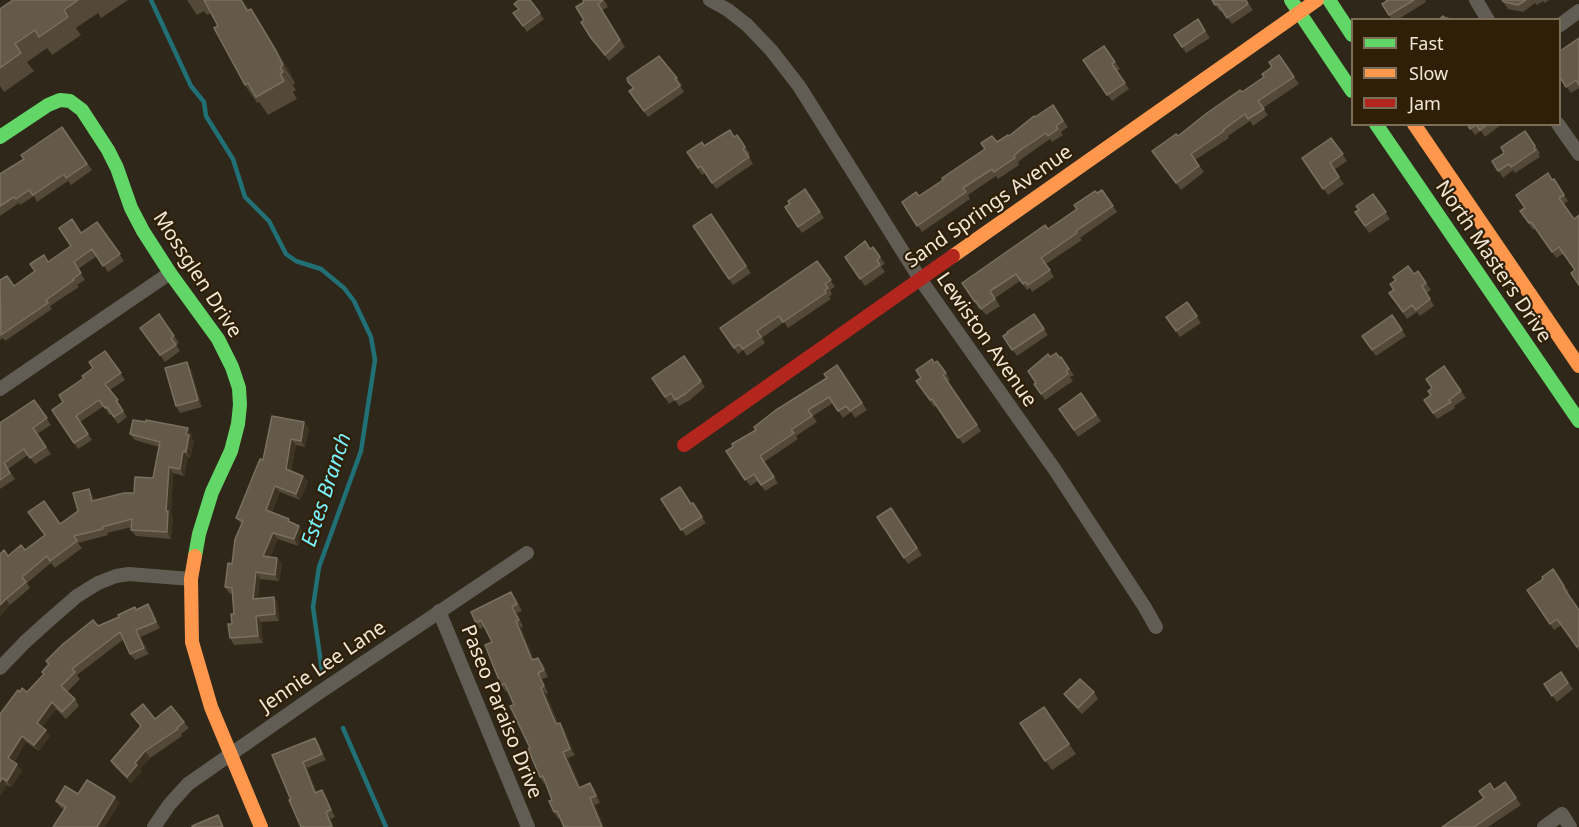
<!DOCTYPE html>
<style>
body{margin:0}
#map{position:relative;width:1579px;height:827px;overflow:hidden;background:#2f2719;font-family:"Noto Sans",sans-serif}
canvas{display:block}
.legend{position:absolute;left:1351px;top:18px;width:210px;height:108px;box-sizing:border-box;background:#2e1f06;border:2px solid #7c6f5a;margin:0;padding:8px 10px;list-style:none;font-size:18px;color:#f1e7d8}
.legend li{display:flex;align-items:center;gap:12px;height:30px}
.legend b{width:30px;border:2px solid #7c6f5a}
</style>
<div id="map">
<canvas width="1579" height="827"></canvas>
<ul class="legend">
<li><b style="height:8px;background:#63d668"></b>Fast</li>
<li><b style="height:8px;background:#ff974d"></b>Slow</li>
<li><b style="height:8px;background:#b3261e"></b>Jam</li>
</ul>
</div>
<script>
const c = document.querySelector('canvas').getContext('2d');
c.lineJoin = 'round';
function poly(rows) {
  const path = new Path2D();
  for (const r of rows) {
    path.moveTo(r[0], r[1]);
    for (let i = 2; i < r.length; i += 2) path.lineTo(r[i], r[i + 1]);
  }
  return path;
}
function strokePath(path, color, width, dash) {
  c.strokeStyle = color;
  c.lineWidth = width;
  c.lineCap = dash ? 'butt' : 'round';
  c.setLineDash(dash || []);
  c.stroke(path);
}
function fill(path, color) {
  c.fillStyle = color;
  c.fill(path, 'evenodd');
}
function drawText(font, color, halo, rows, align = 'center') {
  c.font = font + ' "Noto Sans",sans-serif';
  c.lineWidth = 4.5;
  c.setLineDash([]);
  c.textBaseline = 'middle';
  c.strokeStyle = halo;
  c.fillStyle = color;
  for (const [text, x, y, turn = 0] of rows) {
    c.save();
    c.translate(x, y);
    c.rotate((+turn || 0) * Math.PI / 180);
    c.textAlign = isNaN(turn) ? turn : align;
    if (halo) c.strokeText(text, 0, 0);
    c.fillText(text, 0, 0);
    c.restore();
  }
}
strokePath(poly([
 [151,0,191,86,204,102,206,116,233,159,245,197,269,221,286,254,296,261,321,269,344,288,354,301,371,337,375,360,361,451,319,567,313,607,322,671],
 [343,728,386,827]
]), '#217075', 4.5);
strokePath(poly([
 [710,0,728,10,747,25,771,50,799,86,920,279,1055,470,1144,606,1156,627],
 [1476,0,1488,20],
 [1560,25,1579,11],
 [1558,124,1579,154],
 [0,389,170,273],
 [439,611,528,827],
 [0,668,25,642,46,623,77,596,98,583,116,576,129,574,191,579],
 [154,827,169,805,188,784,320,692,527,553],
 [1544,827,1562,814,1570,827]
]), '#615d54', 14);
strokePath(poly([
 [1291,0,1352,91],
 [1329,0,1352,35],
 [1376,124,1579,421],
 [0,137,48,105,60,100,70,101,82,110,108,150,117,168,131,208,143,231,170,273,218,339,232,367,239,388,240,405,238,424,231,451,212,492,199,534,195,556]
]), '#63d668', 14);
strokePath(poly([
 [1414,124,1579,366],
 [953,256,1317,0],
 [195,556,191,579,192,642,211,707,261,827]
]), '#ff974d', 14);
strokePath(poly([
 [684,445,953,256]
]), '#b3261e', 14);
fill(poly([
 [13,0,128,0,101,18,98,13,76,28,81,35,52,55,47,48,27,62,34,71,4,92,0,86,0,9],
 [187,0,242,0,249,10,263,27,288,69,295,83,293,85,296,90,293,92,297,99,268,115,259,102,257,103,245,85,218,26,211,13,207,15,204,11,197,15],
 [530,0,544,19,527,32,513,13],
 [604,0,608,7,602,10,625,47,609,61,596,44,581,22,584,20,576,7],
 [1212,0,1246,0,1253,10,1232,24,1222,10,1220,12],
 [1386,0,1425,0,1426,2,1397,20,1392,20,1382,4,1387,1],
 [1502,0,1549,0,1545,3,1543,1,1537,5,1535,3,1523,12,1508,9],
 [1198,19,1210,38,1186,53,1174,35],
 [1579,38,1579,88,1571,93,1560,77],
 [1104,46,1120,69,1117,71,1129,89,1112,101,1083,60],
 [1279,55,1299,84,1263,108,1268,115,1253,126,1250,121,1228,136,1229,138,1195,160,1204,172,1181,190,1152,151,1178,136,1264,77,1272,67],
 [677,78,682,85,680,86,684,92,648,117,633,98,633,88,628,82],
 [1053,105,1068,127,1061,132,1063,135,1052,142,1050,139,1023,158,1018,162,1019,165,998,179,996,176,968,195,970,199,922,232,902,202,919,196,943,180,997,142,1009,136],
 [1467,124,1502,124,1485,137,1481,131,1475,135],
 [62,127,92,170,71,185,68,181,37,202,34,196,20,205,19,203,0,216,0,174,24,159],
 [1525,131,1540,153,1538,154,1540,157,1515,173,1513,170,1503,178,1492,161,1504,153],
 [737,135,750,154,748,155,753,164,716,189,705,173,702,175,687,152,735,137],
 [1331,138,1347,161,1334,170,1344,184,1328,195,1302,158],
 [1552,180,1558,185,1568,201,1564,204,1575,270,1563,254,1556,258,1536,228,1533,230,1520,211,1525,208],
 [805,189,824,218,802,233,785,207],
 [1102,190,1117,212,1080,238,1082,240,1046,264,1054,277,1032,292,1030,288,1027,290,1020,281,995,298,1000,306,986,315,980,308,979,309,962,283,1048,229,1077,209],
 [1373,194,1390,219,1369,233,1355,212,1359,210],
 [711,214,751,273,733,285,693,226],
 [97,222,124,261,108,272,97,256,78,269,85,280,77,285,79,287,50,306,52,309,5,341,3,338,0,340,0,299,14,286,71,246,81,233],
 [873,247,885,264,881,266,885,272,865,286,845,257,870,249],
 [817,261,835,287,830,290,832,294,829,297,831,299,788,328,784,322,762,338,765,343,747,356,743,350,738,354,720,328],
 [1418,271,1431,290,1427,293,1434,306,1420,316,1417,312,1407,319,1389,293],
 [1187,302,1201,323,1180,337,1166,317],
 [159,314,179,343,176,345,180,351,165,362,140,328],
 [1034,314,1048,335,1017,356,1003,336],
 [1392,315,1406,336,1376,356,1362,336],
 [105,351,125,380,110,390,122,407,121,407,127,417,118,424,111,414,109,415,104,406,80,422,92,440,78,449,52,410,63,402,93,368],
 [684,356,705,387,690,400,679,406,675,400,669,404,652,378],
 [1050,357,1060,358,1061,357,1074,375,1070,377,1073,381,1045,400,1034,384,1036,383],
 [934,363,942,367,950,380,947,382,981,431,963,444,936,406,934,407,916,381,921,378],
 [837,365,867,410,855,418,851,412,843,418,833,403,813,416,817,422,796,436,798,439,764,462,778,483,765,491,758,481,750,486,726,451,827,378],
 [1444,366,1466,398,1454,406,1455,408,1437,419,1424,400,1431,395,1432,388],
 [191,369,202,407,180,413,176,406],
 [1081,393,1101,421,1078,437,1059,409],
 [34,400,51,425,37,434,51,454,35,464,28,455,8,469,15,479,0,489,0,423],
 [304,422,309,429,305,447,296,445,291,471,303,476,308,482,300,500,280,492,272,512,291,522,304,532,298,546,278,539,270,557,282,564,279,581,260,579,258,598,274,597,278,604,279,621,261,622,263,643,234,645,230,638,234,614,232,594,229,593,225,587,242,525,236,518,263,460],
 [130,434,192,435,191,438,194,441,190,458,188,457,184,476,173,473,171,514,173,517,171,539,136,536,131,530,132,527,107,533,108,535,78,543,82,548,55,568,51,563,27,583,30,588,10,605,0,616,0,554,8,556,25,550,60,524,78,511,89,489,93,496,94,501,134,493,153,478,159,447,135,440],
 [661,499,692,504,693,503,706,523,686,536],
 [891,508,922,555,908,564,877,517],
 [1553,569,1569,592,1567,593,1579,610,1579,651,1562,625,1554,630,1527,590,1543,579],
 [511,592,516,599,522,611,517,613,523,626,521,628,534,660,543,664,548,677,542,679,548,693,546,694,558,723,560,723,564,729,575,755,568,758,581,788,595,790,600,803,595,805,604,827,564,827,560,818,558,819,554,812,552,800,545,783,544,784,540,777,514,705,508,691,506,692,501,685,492,642,484,627,480,629,476,623],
 [136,609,152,610,160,628,141,637,149,654,135,660,130,654,124,639,77,675,80,679,67,692,75,699,79,706,66,719,56,709,42,727,50,736,39,751,26,742,14,762,22,771,11,787,7,785,0,796,0,714,20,692,27,692,44,675,42,672,49,665,46,661,98,626],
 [1561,672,1573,689,1557,702,1544,684],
 [1094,692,1098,699,1082,714,1069,701,1064,694],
 [171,706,189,728,181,734,182,736,150,758,140,769,142,771,131,783,115,767,111,761,155,719],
 [1044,707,1076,754,1052,770,1020,723],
 [315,738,319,744,326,760,307,768,317,792,322,790,326,796,335,817,331,819,334,827,301,827,272,755],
 [1505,782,1521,805,1488,827,1442,827],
 [78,794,120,803,64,810,60,807,56,801]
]), '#524938');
fill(poly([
 [251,9,263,27,288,69,295,83,283,65],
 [280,67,293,85,296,90,283,72],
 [187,362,191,369,202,407,198,400],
 [304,422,309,429,305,447,301,441],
 [188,428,192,435,191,438,194,441,190,458,186,452],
 [291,439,296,445,290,475,286,469],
 [183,451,188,457,184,476,180,469],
 [169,467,173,473,171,514,173,517,171,539,167,532,166,511],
 [303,476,308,482,300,500,296,494],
 [275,486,280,492,270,516,266,510],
 [89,489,93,496,96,508,92,501],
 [299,526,304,532,298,546,294,539],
 [273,533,278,539,268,562,263,556],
 [277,558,282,564,279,581,275,575],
 [256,572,260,579,257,605,253,599],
 [274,597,278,604,279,621,275,614],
 [6,599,10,605,0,616,0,605],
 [148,604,152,610,160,628,156,622],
 [512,607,517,613,523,626,519,620],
 [256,616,261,622,263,643,258,636],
 [516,621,521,628,537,667,532,660],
 [136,630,141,637,149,654,144,648],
 [538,658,543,664,548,677,544,670],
 [538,673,542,679,548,693,544,686],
 [541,688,546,694,560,730,556,724],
 [52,702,56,709,41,729,37,723],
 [560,723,564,729,575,755,570,749],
 [46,730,50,736,39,751,34,745],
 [22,736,26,742,12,765,8,758],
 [315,738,319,744,326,760,322,754],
 [145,751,150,758,140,769,142,771,131,783,127,777,135,763],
 [563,752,568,758,584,794,579,788,572,772],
 [303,762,307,768,320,799,315,793],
 [17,764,22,771,11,787,7,781],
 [2,778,7,785,0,796,0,782],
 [590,783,595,790,600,803,596,796],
 [322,790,326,796,335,817,331,810],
 [115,797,120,803,105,827,97,827],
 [590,798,595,805,604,827,602,827],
 [326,812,331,819,334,827,332,827]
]), '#3d3424');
const building = poly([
 [13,0,78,0,64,10,68,17,39,37,35,30,15,44,21,53,0,68,0,9,13,0],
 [204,0,241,0,247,11,251,9,276,51,283,65,280,67,283,72,280,74,284,81,256,97,248,83,245,85,214,28,218,26,204,0],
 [519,0,530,0,540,13,523,26,513,13,519,9,514,4,519,0],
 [583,0,603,0,598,4,620,40,605,55,591,38,581,22,584,20,576,7,584,2,583,0],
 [1212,0,1246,0,1248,4,1227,18,1218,4,1215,5,1212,0],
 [1386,0,1414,0,1389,15,1382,4,1387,1,1386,0],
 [1502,0,1526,0,1518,5,1504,2,1502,0],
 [1443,16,1445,18,1448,18,1449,20,1438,20,1443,16],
 [1198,19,1205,31,1182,47,1174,35,1198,19],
 [1579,38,1579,85,1576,80,1566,87,1560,77,1560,51,1579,38],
 [1104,46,1115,62,1112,64,1125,83,1107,95,1083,60,1104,46],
 [1279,55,1294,77,1258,101,1264,109,1248,119,1245,114,1223,130,1224,131,1191,154,1199,166,1176,183,1152,151,1176,134,1178,136,1207,113,1240,90,1242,92,1264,77,1262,74,1272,67,1269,62,1279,55],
 [659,56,677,78,675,79,680,86,644,111,629,91,634,88,628,82,627,78,659,56],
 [1053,105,1063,121,1056,126,1058,129,1048,136,1046,133,1019,151,1014,156,1015,158,994,172,992,169,963,188,966,192,917,226,902,202,916,192,919,196,943,180,942,178,985,149,981,143,992,136,997,142,1008,135,1009,136,1034,116,1035,117,1053,105],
 [1467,124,1488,124,1480,130,1476,125,1470,129,1467,124],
 [62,127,87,164,66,178,64,174,33,195,29,190,16,199,14,197,0,206,0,174,24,159,21,155,62,127],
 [730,130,734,137,737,135,745,147,743,149,749,157,712,183,701,166,698,168,687,152,702,142,704,146,730,130],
 [1525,131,1535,146,1534,148,1536,150,1511,167,1509,164,1498,171,1492,161,1504,153,1501,147,1525,131],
 [1331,138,1343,154,1330,163,1339,177,1323,189,1302,158,1331,138],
 [1548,173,1552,180,1554,179,1564,195,1559,198,1574,219,1579,215,1579,285,1571,273,1575,270,1559,247,1552,252,1531,222,1529,223,1520,211,1525,208,1516,195,1548,173],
 [805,189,820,212,798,227,785,207,790,204,788,201,805,189],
 [1102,190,1113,206,1076,231,1077,233,1041,258,1050,270,1028,285,1025,282,1023,284,1016,274,990,291,995,299,981,309,976,301,975,302,962,283,1045,225,1048,229,1077,209,1074,205,1095,191,1097,193,1102,190],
 [1373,194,1386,212,1365,226,1355,212,1359,210,1356,206,1373,194],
 [711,214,746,266,729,279,693,226,711,214],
 [72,219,81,233,97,222,120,254,103,266,92,249,74,262,81,273,73,279,74,280,46,300,48,303,1,335,0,280,7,276,14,286,35,271,30,264,44,255,48,262,71,246,59,228,72,219],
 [865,241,870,249,873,247,880,257,877,260,880,265,860,279,845,257,865,241],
 [817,261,831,280,825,284,828,288,825,290,826,293,783,322,779,316,757,331,761,337,743,349,739,344,734,348,720,328,817,261],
 [1408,266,1414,274,1418,271,1426,283,1422,286,1430,299,1416,310,1412,305,1403,312,1389,293,1394,290,1390,284,1396,280,1393,277,1408,266],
 [1187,302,1197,316,1176,331,1166,317,1187,302],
 [159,314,174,336,171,338,176,345,160,355,140,328,159,314],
 [1034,314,1044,329,1012,350,1003,336,1008,333,1007,332,1034,314],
 [1392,315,1402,330,1372,350,1362,336,1392,315],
 [105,351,121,373,105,384,118,400,116,401,123,411,114,417,107,407,105,408,99,400,76,416,88,434,74,443,52,410,63,402,59,395,84,378,82,376,93,368,89,362,105,351],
 [1056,353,1060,358,1061,357,1069,369,1066,371,1068,374,1041,394,1034,384,1036,383,1028,371,1048,354,1050,357,1056,353],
 [684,356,701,381,685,394,675,400,671,393,665,397,652,378,684,356],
 [932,359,934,363,937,361,946,373,943,375,977,425,958,438,932,399,930,400,916,381,921,378,916,370,932,359],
 [187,362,198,400,176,406,165,368,187,362],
 [837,365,862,403,850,411,846,406,838,411,829,397,808,410,812,416,791,430,794,433,760,456,774,477,761,485,754,474,745,480,726,451,733,447,732,444,756,430,754,427,776,410,827,378,824,374,837,365],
 [1444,366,1461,391,1449,400,1451,402,1433,413,1424,400,1431,395,1428,391,1432,388,1426,379,1444,366],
 [1081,393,1096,415,1074,430,1059,409,1081,393],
 [34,400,47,418,33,428,46,447,30,458,24,449,4,463,10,473,0,480,0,423,34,400],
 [272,416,304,422,301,441,291,439,286,469,303,476,296,494,275,486,266,510,289,519,288,521,299,526,294,539,273,533,263,556,277,558,275,575,256,572,253,599,274,597,275,614,256,616,258,636,230,638,228,624,232,624,231,614,234,614,232,588,225,587,228,563,232,564,235,539,243,521,236,518,260,459,263,460,272,416],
 [133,420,146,422,146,420,188,428,186,434,189,435,186,452,183,451,180,469,169,467,166,511,168,511,167,532,131,530,132,519,102,527,103,529,74,536,77,541,50,561,47,556,22,577,26,582,6,599,0,605,0,554,4,550,8,556,21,545,25,550,45,535,28,512,44,501,60,524,78,511,73,493,89,489,92,501,124,493,134,493,135,477,153,478,160,442,130,434,133,420],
 [680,487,691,504,693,503,702,517,681,530,661,499,680,487],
 [891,508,917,548,904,558,877,517,891,508],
 [1553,569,1564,586,1563,587,1579,610,1579,645,1577,647,1557,619,1550,624,1527,590,1543,579,1542,577,1553,569],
 [511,592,517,604,512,607,519,620,516,621,532,660,538,658,544,670,538,673,544,686,541,688,556,724,560,723,570,749,563,752,579,788,590,783,596,796,590,798,602,827,564,827,557,811,554,812,549,801,552,800,543,776,540,777,528,749,530,748,510,706,514,705,505,684,501,685,485,645,492,642,481,620,476,623,471,612,511,592],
 [148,604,156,622,136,630,144,648,130,654,120,632,72,669,75,672,61,686,75,699,62,712,52,702,37,723,46,730,34,745,22,736,8,758,17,764,7,781,2,778,0,782,0,714,18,690,20,692,22,688,27,692,44,674,42,672,49,664,46,661,63,644,93,620,98,626,119,617,118,615,135,607,136,610,148,604],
 [1561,672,1568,683,1552,696,1544,684,1561,672],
 [1080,679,1094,692,1078,708,1064,694,1080,679],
 [143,704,155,719,171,706,184,722,177,728,178,729,145,751,135,763,137,765,127,777,111,761,141,726,131,714,143,704],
 [1044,707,1069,744,1045,761,1020,723,1044,707],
 [315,738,322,754,303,762,315,793,322,790,331,810,326,812,332,827,301,827,289,800,291,800,272,755,315,738],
 [87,780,115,797,97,827,53,827,66,807,56,801,65,786,78,794,87,780],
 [1505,782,1516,798,1474,827,1442,827,1484,798,1479,791,1490,783,1494,790,1505,782],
 [218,815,223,827,192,827,192,826,218,815]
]);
fill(building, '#635a49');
strokePath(building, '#797060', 1.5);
drawText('20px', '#f1e7d8', '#2e1f06', [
 ["Sand Springs Avenue",989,207,-35],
 ["North Masters Drive",1493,262,56],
 ["Mossglen Drive",197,275,57],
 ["Lewiston Avenue",986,340,55],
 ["Jennie Lee Lane",323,667,-34],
 ["Paseo Paraiso Drive",501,712,68]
]);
drawText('italic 21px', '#7af2fd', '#2e1f06', [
 ["Estes Branch",327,490,-72]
]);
</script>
